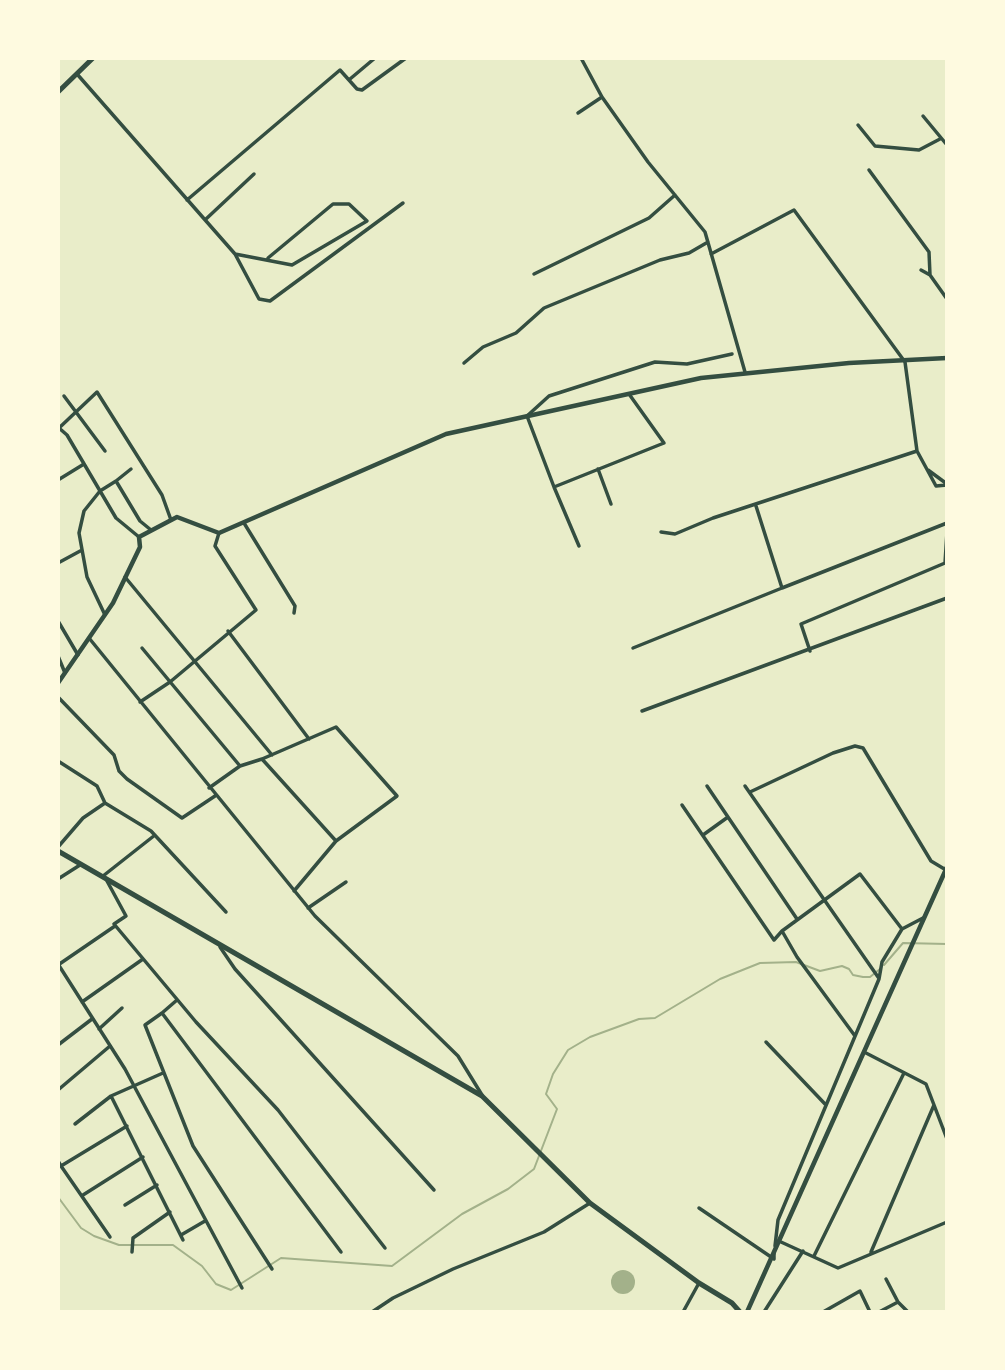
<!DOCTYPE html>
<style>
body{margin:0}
#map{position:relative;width:1005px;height:1370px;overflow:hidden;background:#e9edc9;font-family:Montserrat,sans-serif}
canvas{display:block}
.frame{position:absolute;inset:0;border:60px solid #fefae0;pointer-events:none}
</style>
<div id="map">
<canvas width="1005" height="1370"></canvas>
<div class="frame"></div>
</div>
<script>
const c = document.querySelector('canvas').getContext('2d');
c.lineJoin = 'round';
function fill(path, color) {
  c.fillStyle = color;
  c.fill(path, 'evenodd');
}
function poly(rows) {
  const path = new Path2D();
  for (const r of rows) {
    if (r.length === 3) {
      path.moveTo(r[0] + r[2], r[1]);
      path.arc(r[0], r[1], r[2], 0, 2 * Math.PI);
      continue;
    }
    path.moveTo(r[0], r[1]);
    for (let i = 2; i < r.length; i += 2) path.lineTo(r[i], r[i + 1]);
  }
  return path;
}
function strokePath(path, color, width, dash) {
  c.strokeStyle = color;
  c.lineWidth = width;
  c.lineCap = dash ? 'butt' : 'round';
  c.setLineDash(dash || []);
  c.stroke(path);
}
fill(poly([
 [623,1282,12]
]), '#a3b18a');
strokePath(poly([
 [884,965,903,943,947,944],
 [58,1197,81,1228,94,1236,119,1245,173,1245,202,1266,216,1284,231,1290,281,1258,392,1266,462,1214,508,1189,534,1169,557,1109,546,1094,553,1074,568,1050,590,1037,639,1019,655,1018,720,979,760,963,796,962,820,971,842,966,849,969,853,975,863,977,870,977,880,969]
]), '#a3b18a', 2);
strokePath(poly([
 [77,74,235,254,259,299,270,301,403,203],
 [350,79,375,58],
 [602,97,648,162,705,232,745,372],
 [578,113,602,97,581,58],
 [923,116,947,145],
 [858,125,875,146,919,150,940,139],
 [869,170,929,252,930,275],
 [187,200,340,70,357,89,362,90,406,58],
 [206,219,254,174],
 [235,254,292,265,367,221,349,204,333,204,268,258],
 [711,254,794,210,905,362,917,451,936,486,947,485],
 [921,270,930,275,947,299],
 [534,274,649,218,675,195],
 [464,363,483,347,516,333,544,308,660,260,689,253,708,242],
 [629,394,664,443,554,487,527,416,549,396,655,362,687,364,732,354],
 [64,396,105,451],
 [59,428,97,392,162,495,171,520],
 [59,428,67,435,116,518,139,537],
 [598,469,611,504],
 [928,470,947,484],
 [58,480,84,464],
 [116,481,131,469],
 [554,487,579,546],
 [756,506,782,588,947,523],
 [244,523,295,606,294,613],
 [661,532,675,534,713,518,917,451],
 [58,563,82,550],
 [125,577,272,755],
 [105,615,87,577,79,533,84,511,100,491,116,481,140,521,151,530],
 [58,621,78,655],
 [228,631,309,739],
 [89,638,315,916,458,1056,482,1095],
 [142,648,240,766,209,788],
 [633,648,782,588],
 [810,651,801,624,945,563,947,532],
 [58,656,65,673],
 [58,697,114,755,119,771,127,779,182,818,215,796],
 [140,702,170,682,256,610,215,546,219,533],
 [642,711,947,598],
 [262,759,336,727,397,796,336,841],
 [58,761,97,786,105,803,83,818,58,847],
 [240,766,262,759,336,841,294,891],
 [707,786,797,919],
 [745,786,878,977],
 [750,792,833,753,855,746,863,748,931,861,946,870],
 [105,803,151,831,226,912],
 [682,805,774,940,782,931,797,957,855,1036],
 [703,835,728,817],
 [103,876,155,835],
 [58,879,80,865],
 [107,881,126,916,114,924,196,1022,278,1110,385,1248],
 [308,908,346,882],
 [782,931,860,874,902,929],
 [220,947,235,969,434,1190],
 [58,964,125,1069,242,1288],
 [58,965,115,926],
 [177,1000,162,1013,341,1252],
 [82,1002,143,959],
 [162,1013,145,1025,193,1146,272,1269],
 [99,1029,122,1008],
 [766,1042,825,1104],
 [58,1045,92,1019],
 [866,1053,926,1084,947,1139],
 [163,1073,111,1096,183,1240],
 [58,1090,110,1046],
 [75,1124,111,1096],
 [58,1161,61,1166,127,1126],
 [61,1166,110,1237],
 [83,1195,143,1157],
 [125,1205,157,1185],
 [699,1208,774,1259,774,1253],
 [181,1235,205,1221],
 [781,1242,838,1268,947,1222],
 [775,1246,778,1220,879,979,882,962,902,929,923,918],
 [132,1252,133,1238,170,1212],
 [871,1252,934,1105],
 [814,1256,904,1073],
 [886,1279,898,1302,908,1312],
 [372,1312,393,1298,453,1269,544,1232,590,1203],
 [683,1312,699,1283],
 [764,1312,803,1251],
 [797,1312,804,1312],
 [823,1312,860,1291,870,1312],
 [879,1312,898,1302]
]), '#344e41', 3.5);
strokePath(poly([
 [58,683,113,603,140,547,139,537,177,517,219,533,446,434,701,378,849,363,947,358],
 [747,1312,947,867]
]), '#344e41', 4.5);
strokePath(poly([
 [58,92,93,58],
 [58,851,482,1096,590,1203,699,1283,732,1303,740,1312]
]), '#344e41', 5);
</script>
